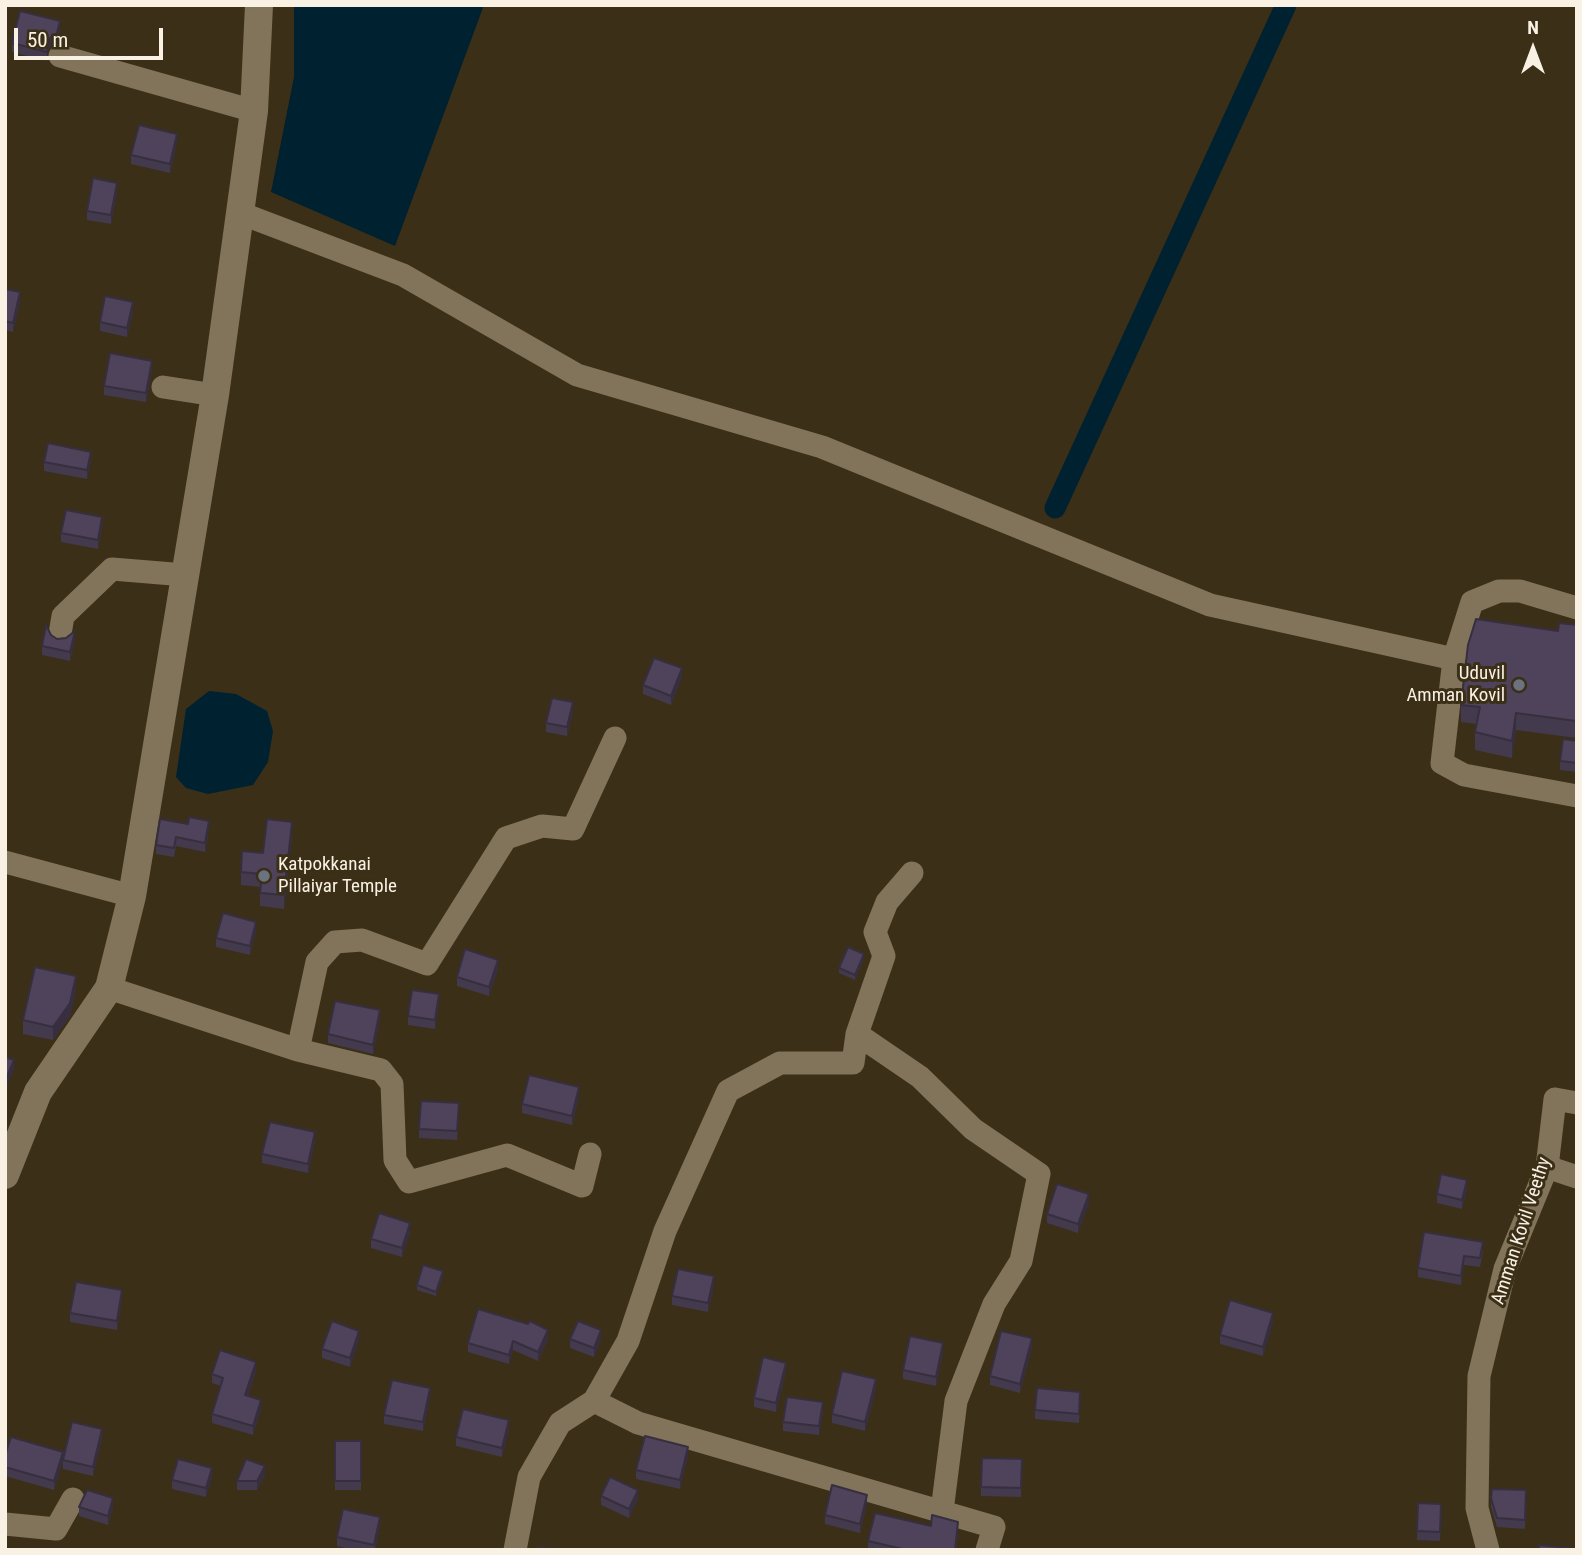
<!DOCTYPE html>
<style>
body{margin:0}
#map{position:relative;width:1582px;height:1555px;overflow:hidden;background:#3b2f17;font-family:"Roboto Condensed",sans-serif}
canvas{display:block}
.frame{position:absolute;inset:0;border:7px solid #f9f1e3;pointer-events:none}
.north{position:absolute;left:1498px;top:14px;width:70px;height:70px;-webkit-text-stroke:5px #3b2f17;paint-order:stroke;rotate:0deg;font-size:19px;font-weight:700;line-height:28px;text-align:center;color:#f9f1e3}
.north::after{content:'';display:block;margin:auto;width:24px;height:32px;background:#f9f1e3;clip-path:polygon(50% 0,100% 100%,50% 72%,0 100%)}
.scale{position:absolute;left:14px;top:28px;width:149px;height:32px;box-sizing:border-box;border:4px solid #f9f1e3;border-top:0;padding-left:9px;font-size:21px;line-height:24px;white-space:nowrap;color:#f9f1e3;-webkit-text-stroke:5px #3b2f17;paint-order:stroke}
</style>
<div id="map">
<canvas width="1582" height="1555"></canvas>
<div class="frame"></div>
<div class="north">N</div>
<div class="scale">50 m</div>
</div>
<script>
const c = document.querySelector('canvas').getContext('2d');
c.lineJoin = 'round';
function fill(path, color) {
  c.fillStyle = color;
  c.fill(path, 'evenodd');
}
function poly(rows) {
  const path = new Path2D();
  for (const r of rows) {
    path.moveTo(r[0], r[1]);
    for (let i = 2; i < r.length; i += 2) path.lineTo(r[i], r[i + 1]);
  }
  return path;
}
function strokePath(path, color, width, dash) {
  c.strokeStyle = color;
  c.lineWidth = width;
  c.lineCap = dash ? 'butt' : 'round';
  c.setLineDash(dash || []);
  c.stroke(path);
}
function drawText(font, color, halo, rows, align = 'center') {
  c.font = font + ' "Roboto Condensed",sans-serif';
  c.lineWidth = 6;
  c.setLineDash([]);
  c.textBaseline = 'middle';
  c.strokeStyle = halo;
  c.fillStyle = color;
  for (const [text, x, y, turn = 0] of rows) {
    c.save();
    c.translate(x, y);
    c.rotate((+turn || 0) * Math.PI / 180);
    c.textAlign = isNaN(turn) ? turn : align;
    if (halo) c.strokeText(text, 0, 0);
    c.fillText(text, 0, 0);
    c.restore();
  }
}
fill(poly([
 [294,5,484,5,395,246,271,192,294,77],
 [209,691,236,694,267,711,273,731,268,762,253,785,208,794,186,788,176,777,186,709]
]), '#002130');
strokePath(poly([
 [1055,508,1286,5]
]), '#002130', 21);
strokePath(poly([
 [60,56,254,111],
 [240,213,403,275,577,375,822,447,1210,605,1454,659,1442,763,1464,775,1577,796],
 [163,387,215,395],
 [60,634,63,616,112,569,185,575],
 [1454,659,1472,602,1499,591,1520,591,1577,608],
 [5,862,132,896],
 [109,988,298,1050,317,962,335,942,362,940,427,964,506,838,542,826,573,829,615,738],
 [857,1034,920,1077,973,1129,1039,1174,1021,1261,994,1304,956,1401,942,1511],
 [298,1050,381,1070,392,1084,395,1160,409,1182,507,1155,582,1186,590,1154],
 [1547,1167,1577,1177],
 [594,1401,628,1341,665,1231,728,1091,780,1063,853,1063,857,1034,884,956,875,932,887,902,912,873],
 [5,1524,56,1529,73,1499],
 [515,1550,529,1477,560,1423,594,1401,638,1423,994,1527,987,1550],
 [1488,1550,1477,1508,1479,1376,1505,1269,1547,1167,1555,1099,1577,1103]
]), '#81745a', 23);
strokePath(poly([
 [5,1175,38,1092,109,988,132,896,215,395,254,111,259,5]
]), '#81745a', 28);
fill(poly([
 [60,30,57,42,51,46,47,51,47,61,12,52,12,43],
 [177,143,170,173,131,164,131,155],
 [117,192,111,224,87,220,87,211],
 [5,289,20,301,13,332,5,330],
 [133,311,127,337,100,331,100,322],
 [152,370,146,402,104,395,104,386],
 [91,461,87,479,44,471,44,462],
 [102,526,98,549,61,542,61,533],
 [1577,625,1576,738,1516,730,1512,758,1475,750,1475,732,1477,724,1461,722,1461,705,1558,631],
 [51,635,57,639,75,640,70,661,42,655,42,646],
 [682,677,671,705,643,694,643,685],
 [573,711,567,736,546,732,546,723],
 [1577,741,1577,772,1560,770,1560,761],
 [188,824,209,830,205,852,176,846,174,857,156,854,156,845],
 [292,835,284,909,260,906,260,887,241,885,241,872,263,853],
 [256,931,250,955,216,947,216,938],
 [864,958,855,980,839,973,839,968],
 [498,969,489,996,457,986,457,977],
 [76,989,70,1016,53,1040,23,1034,23,1020],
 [439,1003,435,1029,408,1025,408,1016],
 [380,1019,373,1054,328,1043,328,1034],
 [579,1096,572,1125,522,1113,522,1104],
 [459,1112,457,1140,419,1138,419,1129],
 [315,1141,308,1173,262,1163,262,1154],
 [1467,1189,1462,1209,1437,1203,1437,1194],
 [1089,1203,1078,1233,1047,1223,1047,1214],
 [410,1232,402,1257,371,1248,371,1239],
 [1483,1251,1480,1267,1464,1265,1461,1285,1418,1277,1418,1268],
 [443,1276,436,1296,417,1290,417,1285],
 [714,1285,708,1312,672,1305,672,1296],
 [122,1299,117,1330,70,1322,70,1313],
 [1273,1322,1263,1356,1220,1344,1220,1335],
 [548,1339,538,1361,513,1350,509,1364,468,1352,468,1343],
 [570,1339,601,1339,594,1357,570,1348],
 [359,1340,350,1367,322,1358,322,1349],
 [1032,1347,1020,1393,990,1385,990,1376],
 [943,1352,936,1386,903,1379,903,1370],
 [256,1371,248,1396,261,1409,253,1435,212,1423,212,1414,221,1386,212,1383,212,1374],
 [786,1372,776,1412,754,1407,754,1398],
 [876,1389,865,1431,832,1423,832,1414],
 [430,1397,423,1431,384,1424,384,1415],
 [1080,1401,1079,1423,1035,1419,1035,1410],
 [823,1411,819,1435,783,1431,783,1422],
 [509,1429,502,1457,456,1446,456,1437],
 [102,1438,93,1476,63,1469,63,1461,54,1490,5,1476,5,1456,63,1460],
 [335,1441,361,1441,361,1490,335,1490],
 [688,1456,680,1489,636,1479,636,1470],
 [1022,1459,1021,1497,981,1496,981,1487],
 [265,1475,257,1490,237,1490,237,1481],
 [212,1477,206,1497,172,1489,172,1480],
 [1492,1489,1526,1490,1525,1529,1497,1527,1491,1507],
 [601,1496,638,1499,629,1518,601,1505],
 [1418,1503,1441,1504,1440,1541,1417,1540],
 [867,1504,860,1533,825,1524,825,1515],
 [79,1507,113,1507,108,1525,79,1516],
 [380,1526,375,1550,353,1550,337,1546,337,1537],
 [958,1531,956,1550,868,1550,868,1541]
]), '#433a4d');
fill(poly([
 [60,21,60,30,57,42,51,46,47,52,47,43],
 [177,134,177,143,170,173,170,164],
 [117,183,117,192,111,224,111,215],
 [20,292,20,301,13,332,13,323],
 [133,302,133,311,127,337,127,328],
 [152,361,152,370,146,402,146,393],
 [91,452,91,461,87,479,87,470],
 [102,517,102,526,98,549,98,540],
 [75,631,75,640,70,661,70,652],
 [682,668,682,677,671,705,671,696],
 [573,702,573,711,567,736,567,727],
 [1516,713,1516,730,1512,758,1512,741],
 [209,821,209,830,205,852,205,843],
 [292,822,292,835,284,909,284,895],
 [256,922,256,931,250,955,250,946],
 [864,954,864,958,855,980,855,975],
 [498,960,498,969,489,996,489,987],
 [76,976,76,989,70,1016,53,1040,53,1027],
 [439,994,439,1003,435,1029,435,1020],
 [380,1010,380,1019,373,1054,373,1045],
 [14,1060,14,1069,5,1090,5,1081],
 [579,1087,579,1096,572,1125,572,1116],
 [315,1132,315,1141,308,1173,308,1164],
 [1467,1180,1467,1189,1462,1209,1462,1200],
 [1089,1194,1089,1203,1078,1233,1078,1224],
 [410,1223,410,1232,402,1257,402,1248],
 [1464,1256,1464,1265,1461,1285,1461,1276],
 [443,1271,443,1276,436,1296,436,1292],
 [714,1276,714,1285,708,1312,708,1303],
 [122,1290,122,1299,117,1330,117,1321],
 [1273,1313,1273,1322,1263,1356,1263,1347],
 [548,1330,548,1339,538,1361,538,1352],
 [601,1330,601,1339,594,1357,594,1348],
 [359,1331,359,1340,350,1367,350,1358],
 [1032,1338,1032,1347,1020,1393,1020,1384],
 [513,1341,513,1350,509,1364,509,1355],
 [943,1343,943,1352,936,1386,936,1377],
 [256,1362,256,1371,245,1404,245,1395],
 [786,1363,786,1372,776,1412,776,1403],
 [876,1379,876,1389,865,1431,865,1422],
 [430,1388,430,1397,423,1431,423,1422],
 [261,1400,261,1409,253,1435,253,1426],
 [823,1402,823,1411,819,1435,819,1426],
 [509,1420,509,1429,502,1457,502,1448],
 [102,1429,102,1438,93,1476,93,1467],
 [688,1447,688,1456,680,1489,680,1480],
 [63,1452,63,1461,54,1490,54,1481],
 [265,1466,265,1475,257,1490,257,1481],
 [212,1468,212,1477,206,1497,206,1488],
 [638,1490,638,1499,629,1518,629,1509],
 [867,1495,867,1504,860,1533,860,1524],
 [113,1498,113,1507,108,1525,108,1516],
 [380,1517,380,1526,375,1550,374,1550]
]), '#372f3f');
const building = poly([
 [20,11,60,21,57,33,51,37,47,43,47,52,12,43,20,11],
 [139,125,177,134,170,164,131,155,139,125],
 [93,178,117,183,111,215,87,211,93,178],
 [5,289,20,292,13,323,5,321,5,289],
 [105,296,133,302,127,328,100,322,105,296],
 [110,353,152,361,146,393,104,386,110,353],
 [48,443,91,452,87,470,44,462,48,443],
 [66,510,102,517,98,540,61,533,66,510],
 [1476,619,1558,631,1559,623,1577,625,1576,721,1516,713,1512,741,1475,732,1480,707,1461,705,1468,645,1476,619],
 [46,625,51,635,57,639,66,638,75,631,70,652,42,646,46,625],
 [654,658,682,668,671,696,643,685,654,658],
 [552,698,573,702,567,727,546,723,552,698],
 [1563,739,1577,741,1577,763,1560,761,1563,739],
 [189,817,209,821,205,843,176,837,174,848,156,845,160,819,188,824,189,817],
 [267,819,292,822,284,895,260,893,262,874,241,872,242,851,263,853,267,819],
 [223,913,256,922,250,946,216,938,223,913],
 [848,947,864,954,855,975,839,968,848,947],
 [465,949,498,960,489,987,457,977,465,949],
 [35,967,76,976,70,1003,53,1027,23,1020,35,967],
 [412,990,439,994,435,1020,408,1016,412,990],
 [335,1001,380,1010,373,1045,328,1034,335,1001],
 [5,1057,14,1060,5,1081,5,1057],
 [529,1075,579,1087,572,1116,522,1104,529,1075],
 [421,1101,459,1103,457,1131,419,1129,421,1101],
 [270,1122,315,1132,308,1164,262,1154,270,1122],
 [1441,1174,1467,1180,1462,1200,1437,1194,1441,1174],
 [1057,1184,1089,1194,1078,1224,1047,1214,1057,1184],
 [379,1213,410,1223,402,1248,371,1239,379,1213],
 [1424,1232,1483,1242,1480,1258,1464,1256,1461,1276,1418,1268,1424,1232],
 [423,1265,443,1271,436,1292,417,1285,423,1265],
 [678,1269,714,1276,708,1303,672,1296,678,1269],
 [76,1282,122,1290,117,1321,70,1313,76,1282],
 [1230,1300,1273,1313,1263,1347,1220,1335,1230,1300],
 [478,1309,528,1324,530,1321,548,1330,538,1352,513,1341,509,1355,468,1343,478,1309],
 [332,1321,359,1331,350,1358,322,1349,332,1321],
 [578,1321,601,1330,594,1348,570,1339,578,1321],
 [1001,1331,1032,1338,1020,1384,990,1376,1001,1331],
 [910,1336,943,1343,936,1377,903,1370,910,1336],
 [220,1350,256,1362,245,1395,261,1400,253,1426,212,1414,223,1378,212,1374,220,1350],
 [763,1357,786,1363,776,1403,754,1398,763,1357],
 [842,1371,876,1379,865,1422,832,1414,842,1371],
 [392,1380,430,1388,423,1422,384,1415,392,1380],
 [1037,1388,1080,1392,1079,1414,1035,1410,1037,1388],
 [787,1397,823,1402,819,1426,783,1422,787,1397],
 [463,1409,509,1420,502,1448,456,1437,463,1409],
 [72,1422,102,1429,93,1467,63,1460,72,1422],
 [645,1436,688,1447,680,1480,636,1470,645,1436],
 [11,1437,63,1452,54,1481,5,1467,5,1456,11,1437],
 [335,1441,361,1441,361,1481,335,1481,335,1441],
 [982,1458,1022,1459,1021,1488,981,1487,982,1458],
 [178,1459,212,1468,206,1488,172,1480,178,1459],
 [246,1459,265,1466,257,1481,237,1481,246,1459],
 [610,1477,638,1490,629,1509,601,1496,610,1477],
 [832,1485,867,1495,860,1524,825,1515,832,1485],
 [1492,1489,1526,1490,1525,1520,1497,1518,1491,1498,1492,1489],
 [87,1490,113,1498,108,1516,79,1507,87,1490],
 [1418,1503,1441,1504,1440,1532,1417,1531,1418,1503],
 [343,1509,380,1517,374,1545,337,1537,343,1509],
 [875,1513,931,1526,932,1515,958,1522,955,1550,907,1550,868,1541,875,1513],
 [1539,1545,1577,1549,1577,1550,1539,1550,1539,1545],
 [538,1547,558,1550,537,1550,538,1547]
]);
fill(building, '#4e435a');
strokePath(building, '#372f3f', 2);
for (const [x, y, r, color] of [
 [1519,685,7,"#6b7280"],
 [264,876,7,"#6b7280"]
]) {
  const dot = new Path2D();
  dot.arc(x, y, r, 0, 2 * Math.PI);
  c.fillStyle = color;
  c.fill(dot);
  strokePath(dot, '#3b2f17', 2.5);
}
drawText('19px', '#f9f1e3', '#3b2f17', [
 ["Uduvil",1505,674],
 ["Amman Kovil",1505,696],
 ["Katpokkanai",278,865,"left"],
 ["Pillaiyar Temple",278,887,"left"]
], 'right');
drawText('19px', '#f9f1e3', '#3b2f17', [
 ["Amman Kovil Veethy",1522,1231,-72]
]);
</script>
